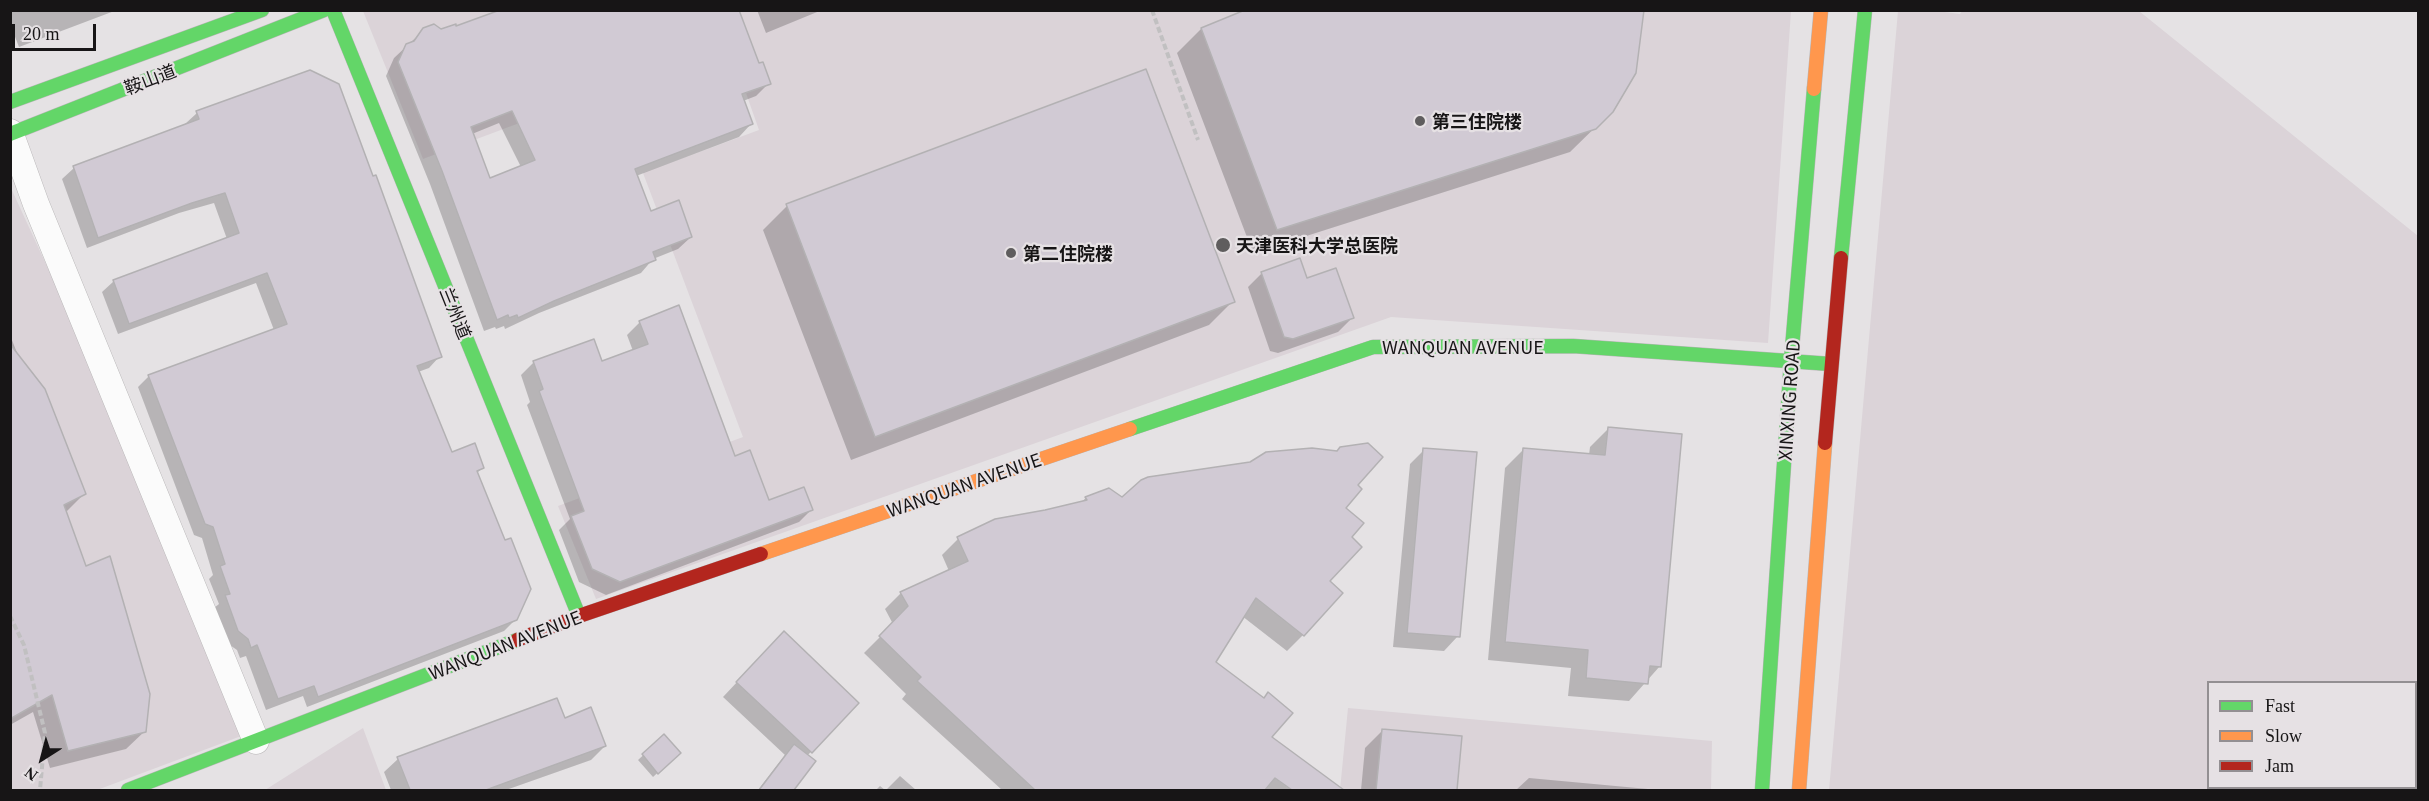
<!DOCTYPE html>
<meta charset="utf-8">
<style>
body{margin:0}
#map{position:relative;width:2429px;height:801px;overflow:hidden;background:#e5e2e4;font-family:Georgia,serif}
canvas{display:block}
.frame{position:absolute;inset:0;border:12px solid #171516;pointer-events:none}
.legend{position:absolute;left:2207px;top:681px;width:210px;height:108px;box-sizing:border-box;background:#e6e1e4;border:2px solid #938f92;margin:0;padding:8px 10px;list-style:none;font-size:18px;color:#171516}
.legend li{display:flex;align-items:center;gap:12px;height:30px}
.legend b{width:30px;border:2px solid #938f92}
.north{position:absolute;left:12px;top:729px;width:60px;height:60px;-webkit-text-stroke:4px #e6e1e4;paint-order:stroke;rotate:216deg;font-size:16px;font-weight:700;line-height:24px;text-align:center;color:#171516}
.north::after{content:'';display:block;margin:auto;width:21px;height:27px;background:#171516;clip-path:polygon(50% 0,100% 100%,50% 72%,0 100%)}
.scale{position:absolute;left:12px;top:24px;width:84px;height:27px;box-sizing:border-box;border:3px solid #171516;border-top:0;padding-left:8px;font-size:18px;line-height:21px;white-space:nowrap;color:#171516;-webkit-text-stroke:4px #e6e1e4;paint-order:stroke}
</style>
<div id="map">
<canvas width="2429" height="801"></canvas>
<div class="frame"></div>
<ul class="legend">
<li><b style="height:8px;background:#63d668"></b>Fast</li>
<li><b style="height:8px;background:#ff974d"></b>Slow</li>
<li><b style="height:8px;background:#b3261e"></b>Jam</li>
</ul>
<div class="north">N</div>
<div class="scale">20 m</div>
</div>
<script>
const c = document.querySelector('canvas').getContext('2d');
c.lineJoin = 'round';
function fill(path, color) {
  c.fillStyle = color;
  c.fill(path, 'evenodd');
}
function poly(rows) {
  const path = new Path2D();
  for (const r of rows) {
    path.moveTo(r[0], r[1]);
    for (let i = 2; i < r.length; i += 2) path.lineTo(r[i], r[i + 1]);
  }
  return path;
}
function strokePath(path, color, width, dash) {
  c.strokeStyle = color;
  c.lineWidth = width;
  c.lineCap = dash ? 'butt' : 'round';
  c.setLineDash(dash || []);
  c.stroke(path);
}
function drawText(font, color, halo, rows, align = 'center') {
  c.font = font + ' Georgia,"Noto Sans SC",serif';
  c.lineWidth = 4.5;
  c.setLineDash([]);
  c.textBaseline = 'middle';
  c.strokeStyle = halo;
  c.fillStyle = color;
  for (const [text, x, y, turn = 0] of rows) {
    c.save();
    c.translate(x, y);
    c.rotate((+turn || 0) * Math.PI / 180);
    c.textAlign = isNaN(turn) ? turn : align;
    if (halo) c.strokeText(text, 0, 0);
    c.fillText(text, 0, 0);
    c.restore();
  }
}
fill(poly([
 [1963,10,2139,11,2418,236,2418,790,1829,790,1898,11,1937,11,1960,14],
 [2208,682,2416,682,2416,788,2208,788],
 [363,11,1791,11,1768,343,1391,317,596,599,558,506,743,437,643,173,759,130,729,45,423,159],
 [10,186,260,729,97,790,11,790],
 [1348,708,1712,741,1711,790,1340,790],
 [363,728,386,790,265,790]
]), '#dbd3d8');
fill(poly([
 [10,10,117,10,19,47,10,24],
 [757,10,822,10,766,33],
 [1249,10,1612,111,1570,152,1253,253,1177,53,1201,29],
 [455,28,758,65,769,83,756,96,743,101,751,124,739,137,636,176,651,213,691,237,678,249,653,259,641,273,539,313,505,329,504,326,496,329,495,327,484,331,430,184,386,76,394,58,424,30,440,31],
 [499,123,521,167,489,180,472,134],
 [310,71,440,356,429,368,418,372,451,454,482,468,477,473,516,619,504,631,307,707,303,696,266,710,246,656,240,658,237,650,227,643,214,608,219,604,209,579,213,575,202,538,194,535,138,387,149,376,274,330,256,283,118,334,102,292,114,281,227,239,214,203,179,213,87,248,62,179,74,168,186,126,185,124,197,113],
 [787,206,1233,301,1209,325,851,460,763,230],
 [1262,273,1306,280,1352,318,1338,332,1278,353,1270,351,1248,287],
 [640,322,734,458,768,502,812,509,799,522,606,595,579,582,559,530,570,519,527,405,530,402,521,375,534,362,601,363,633,351,627,335],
 [10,335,19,358,84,494,66,512,145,731,126,749,50,768,33,712,10,725],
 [1608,429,1660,666,1629,701,1568,696,1571,668,1488,660,1505,468,1523,450,1589,455,1590,447],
 [1424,450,1458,636,1444,651,1393,647,1410,464],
 [1355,485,1344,508,1350,538,1303,635,1287,651,1242,616,1214,663,1270,737,1341,790,1002,790,902,699,906,694,864,653,893,624,885,609,901,593,949,571,942,555,958,539,1080,503,1086,498,1123,499],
 [770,647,856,703,807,756,814,762,792,790,758,790,785,755,723,697],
 [564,720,605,746,591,760,506,790,391,790,384,772,398,759],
 [1382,731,1460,737,1456,790,1361,790,1365,748],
 [664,736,679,753,653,777,638,760],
 [900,776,916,790,886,790],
 [1529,778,1648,789,1648,790,1516,790],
 [880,786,885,790,876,790]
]), '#0003');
const building = poly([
 [500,10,739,10,759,63,763,62,771,84,742,94,753,124,635,169,651,211,679,200,692,237,653,252,656,260,554,301,518,318,517,315,509,318,508,315,497,320,442,171,398,62,406,44,414,41,423,28,434,24,441,29,456,24,456,26,500,10],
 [512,111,535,160,490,178,471,127,512,111],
 [1245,10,1644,10,1636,73,1613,112,1596,129,1277,230,1201,28,1245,10],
 [1146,69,1235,302,875,437,786,204,1146,69],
 [310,70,339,84,373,176,376,175,442,357,417,366,452,452,475,443,484,468,477,471,505,540,511,538,531,589,517,620,318,697,314,686,278,699,257,645,251,648,248,639,238,631,225,595,230,594,220,566,225,564,213,527,205,524,148,375,287,324,267,273,129,324,113,280,239,233,225,193,192,203,98,238,73,166,199,119,196,111,310,70],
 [1300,258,1307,278,1336,268,1354,318,1293,339,1284,337,1261,272,1300,258],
 [679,305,735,456,750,450,769,500,804,487,813,510,620,582,592,569,571,516,584,511,539,391,543,389,533,361,594,339,602,361,648,344,639,321,679,305],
 [10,344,45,389,86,494,64,505,86,566,110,556,150,694,146,732,68,751,52,695,10,719,10,344],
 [1608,427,1682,434,1661,667,1650,666,1648,684,1586,678,1588,650,1505,642,1523,448,1605,455,1608,427],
 [1368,443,1383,457,1358,485,1362,489,1346,508,1364,523,1352,537,1362,547,1330,581,1343,593,1304,636,1256,598,1216,662,1264,698,1268,692,1293,713,1272,737,1344,790,1292,790,1275,778,1265,790,1035,790,917,681,921,677,879,636,908,606,900,592,968,561,957,537,995,519,1045,510,1087,500,1085,497,1109,488,1122,497,1141,480,1148,477,1250,462,1266,452,1312,448,1337,451,1340,447,1368,443],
 [1423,448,1477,452,1460,637,1407,633,1423,448],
 [784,631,859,703,812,753,736,682,784,631],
 [557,698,565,718,591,707,606,746,486,790,410,790,397,757,557,698],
 [1382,729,1462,736,1457,790,1376,790,1382,729],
 [664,734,681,753,658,774,642,754,664,734],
 [794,744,816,761,794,790,759,790,794,744]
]);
fill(building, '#d1cad4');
strokePath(building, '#b3b1b3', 1.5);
const street = poly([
 [10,132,36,204,256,741]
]);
const fast = poly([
 [333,10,579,616],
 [10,102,262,10],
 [10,134,324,10],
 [1841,258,1865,10],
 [1130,429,1373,347,1573,346,1831,364],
 [128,790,517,640],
 [1762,790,1791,360,1814,89]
]);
const slow = poly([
 [1814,89,1821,10],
 [761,554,1130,429],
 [1799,790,1825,443]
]);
const jam = poly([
 [1825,443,1841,258],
 [517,640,579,616,761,554]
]);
strokePath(street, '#b7b5b6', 27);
strokePath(fast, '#b7b5b6', 15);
strokePath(slow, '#b7b5b6', 15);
strokePath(jam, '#b7b5b6', 15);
strokePath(poly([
 [1152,10,1198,140],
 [10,616,24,645,45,733,40,790]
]), '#c1c0c1', 4, [6, 3]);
strokePath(street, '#fbfbfb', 26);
strokePath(fast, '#63d668', 14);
strokePath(slow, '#ff974d', 14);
strokePath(jam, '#b3261e', 14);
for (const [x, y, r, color] of [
 [1420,121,6,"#5f5d5e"],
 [1223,245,8,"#5f5d5e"],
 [1011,253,6,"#5f5d5e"]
]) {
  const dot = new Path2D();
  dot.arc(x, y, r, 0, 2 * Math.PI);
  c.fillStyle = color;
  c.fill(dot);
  strokePath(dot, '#e6e1e4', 2);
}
drawText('18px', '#171516', '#e6e1e4', [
 ["鞍山道",150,79,-21],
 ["兰州道",456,313,68],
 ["WANQUAN AVENUE",1463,347],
 ["XINXING ROAD",1789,400,-86],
 ["WANQUAN AVENUE",964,485,-19],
 ["WANQUAN AVENUE",505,645,-21]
]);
drawText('bold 18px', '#171516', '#e6e1e4', [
 ["第三住院楼",1432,121],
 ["天津医科大学总医院",1236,245],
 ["第二住院楼",1023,253]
], 'left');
</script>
